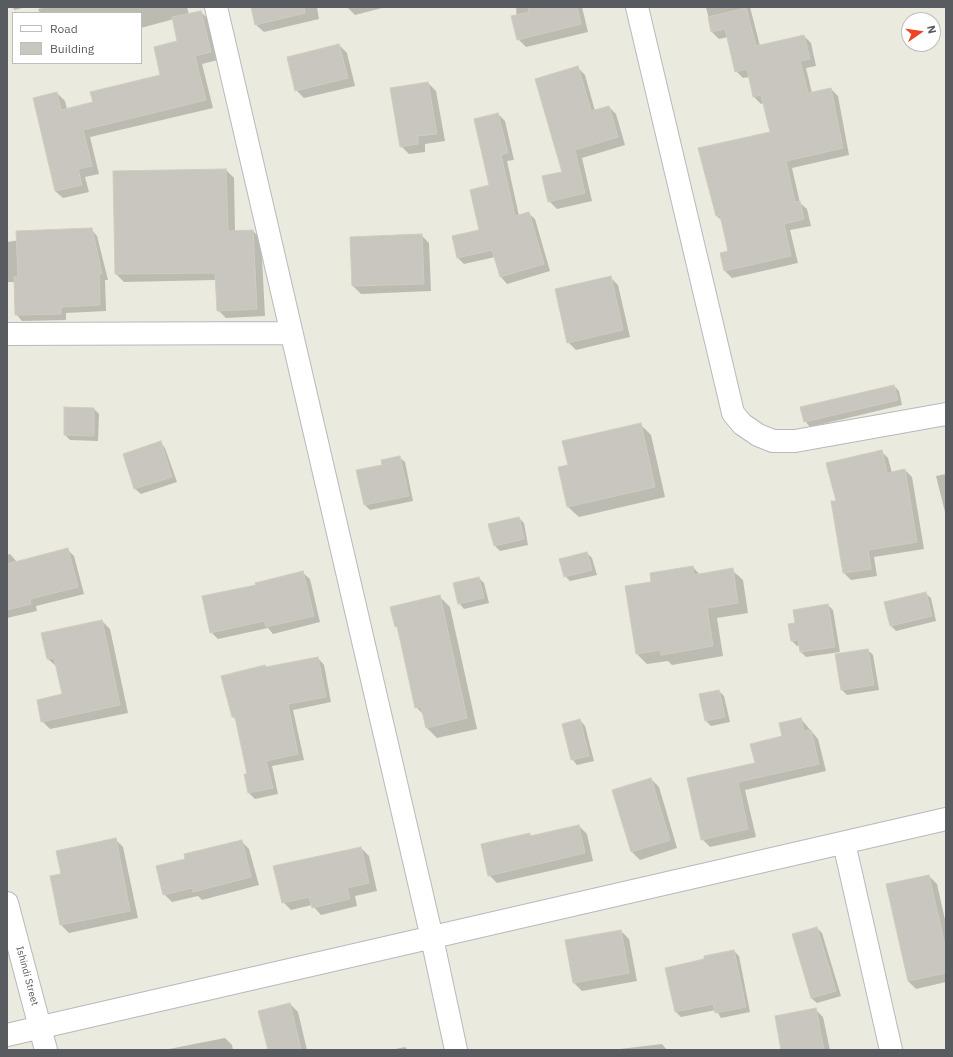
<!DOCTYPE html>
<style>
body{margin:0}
#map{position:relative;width:953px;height:1057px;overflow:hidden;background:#ebeade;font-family:"IBM Plex Sans",sans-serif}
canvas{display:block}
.frame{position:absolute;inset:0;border:8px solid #585b60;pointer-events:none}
.legend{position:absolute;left:12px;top:12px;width:130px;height:52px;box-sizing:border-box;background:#fff;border:1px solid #bcbdbf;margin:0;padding:5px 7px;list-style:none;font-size:12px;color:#585b60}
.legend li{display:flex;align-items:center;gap:8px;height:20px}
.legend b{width:20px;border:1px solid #bcbdbf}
.north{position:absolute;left:901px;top:12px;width:40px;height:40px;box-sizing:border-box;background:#fff;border:1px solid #bcbdbf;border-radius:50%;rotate:77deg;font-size:11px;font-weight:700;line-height:16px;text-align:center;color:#585b60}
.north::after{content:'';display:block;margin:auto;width:14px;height:18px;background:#eb4524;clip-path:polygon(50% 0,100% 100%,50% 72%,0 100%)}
</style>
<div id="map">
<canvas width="953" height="1057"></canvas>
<div class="frame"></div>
<ul class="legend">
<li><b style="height:5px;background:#fff"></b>Road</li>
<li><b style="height:11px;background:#c8c6be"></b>Building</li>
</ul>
<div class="north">N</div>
</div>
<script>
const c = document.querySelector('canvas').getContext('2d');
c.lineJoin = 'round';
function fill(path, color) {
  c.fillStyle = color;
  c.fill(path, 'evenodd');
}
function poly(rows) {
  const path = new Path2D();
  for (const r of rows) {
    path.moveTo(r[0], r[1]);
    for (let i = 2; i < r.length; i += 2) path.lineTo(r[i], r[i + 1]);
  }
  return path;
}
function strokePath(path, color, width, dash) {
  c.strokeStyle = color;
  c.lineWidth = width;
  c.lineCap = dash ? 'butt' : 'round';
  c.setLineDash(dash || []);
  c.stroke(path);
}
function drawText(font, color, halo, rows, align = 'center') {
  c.font = font + ' "IBM Plex Sans",sans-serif';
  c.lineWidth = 3;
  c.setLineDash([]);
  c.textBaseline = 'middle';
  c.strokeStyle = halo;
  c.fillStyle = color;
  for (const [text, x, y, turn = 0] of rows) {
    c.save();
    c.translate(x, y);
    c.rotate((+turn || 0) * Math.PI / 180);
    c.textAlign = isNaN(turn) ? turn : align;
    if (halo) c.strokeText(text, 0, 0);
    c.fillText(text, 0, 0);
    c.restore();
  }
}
fill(poly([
 [11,7,26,7,15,10],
 [46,7,187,7,189,15,201,12,209,20,218,60,202,64,213,108,90,137,99,174,85,177,89,192,63,198,55,191,57,93,65,101,67,109,94,103,161,76,178,42,174,19,141,28,141,13,40,13,38,9],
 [252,7,317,7,319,19,264,32,256,25],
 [347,7,386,7,355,15],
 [516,7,582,7,588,32,526,47,518,39],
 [706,7,750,7,760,46,804,36,811,43,816,66,806,68,812,93,831,89,838,96,849,155,792,168,800,203,807,209,811,226,790,230,798,263,732,278,725,271,729,252,722,221,717,216,771,132,764,103,761,104,754,97,749,77,743,78,736,71,728,37,719,39,712,32],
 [339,45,347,53,355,86,304,98,296,90],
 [577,67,585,75,595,111,609,107,616,114,625,145,582,158,592,201,557,209,549,201,563,172],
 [428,83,436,91,445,141,425,144,425,152,409,154,401,146],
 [498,114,505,121,514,160,507,161,519,216,528,213,535,219,550,271,507,284,501,277,495,257,464,264,458,258,481,230,491,186],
 [226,170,234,178,235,232,253,231,261,239,265,316,226,318,218,310,216,280,124,282,116,274],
 [91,229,97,236,108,280,105,280,106,311,66,313,66,320,22,321,16,314,15,282,7,282,7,242],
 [421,235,429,243,431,291,361,294,353,286],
 [610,277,618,285,630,337,576,350,568,342],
 [894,386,899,391,902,405,810,427,805,421],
 [65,408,94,409,99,414,98,441,70,440,65,435],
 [640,424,651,435,665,497,579,517,568,507,569,465],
 [160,442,165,448,177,482,141,494,135,489,124,454],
 [881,451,888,458,892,473,905,470,912,477,924,549,874,557,877,576,851,580,844,573,837,502],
 [399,457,405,462,413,501,370,510,365,505,358,471,383,465],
 [946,474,946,516,936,476],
 [519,518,524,523,528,545,500,551,495,546,490,524],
 [67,549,74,556,84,594,36,606,37,611,7,618,7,555,10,554,17,562],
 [587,553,592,558,597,575,570,581,565,576],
 [693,567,700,575,732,570,743,580,748,613,717,618,723,656,672,665,668,661,647,664,637,654,652,582],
 [303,573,310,579,320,622,273,634,268,628,218,639,211,632,257,586],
 [479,578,484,583,489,603,464,609,459,603],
 [925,593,931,598,936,621,896,631,891,626],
 [439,596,450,607,477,729,437,738,427,728,424,715,416,707,399,629,396,626],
 [828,605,833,610,840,652,806,657,801,652,800,645,797,646,792,641,796,624],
 [102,621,110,629,128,713,50,729,42,721,63,695,57,667,48,659],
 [868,650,873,655,879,690,847,695,841,689],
 [318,658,324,665,331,702,293,710,304,760,272,766,278,794,255,799,249,793,245,775,248,774,237,721,233,717,267,668],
 [719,691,724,696,730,722,711,726,706,721],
 [801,719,818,739,826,771,745,790,756,837,710,847,702,839,688,778,756,763],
 [580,720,585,726,594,761,577,765,572,759],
 [651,779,659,787,677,848,640,860,632,852],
 [579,826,587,834,593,861,497,883,489,875,529,834,532,837],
 [115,839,123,847,138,918,69,933,61,925],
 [241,841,249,849,259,885,202,900,198,896,172,902,164,894,186,859],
 [361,848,369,856,377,891,355,896,357,906,321,915,312,905,291,910,283,902],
 [929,876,937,884,946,924,946,982,916,989,908,981,887,885],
 [817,928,822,933,841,996,817,1003,811,998,793,935],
 [621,931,629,939,637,981,582,991,574,983,566,941],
 [734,951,739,956,750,1012,721,1018,716,1010,681,1017,676,1012,705,960],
 [290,1004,298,1012,307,1050,269,1050],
 [815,1009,823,1017,830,1050,782,1050],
 [225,1038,232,1045,233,1050,164,1050],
 [662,1044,667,1050,620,1050,620,1049],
 [405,1047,408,1050,391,1050]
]), '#0003');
const building = poly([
 [251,7,304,7,305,13,255,25,251,7],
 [528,7,577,7,581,24,517,40,511,16,529,12,528,7],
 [746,8,756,46,804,35,810,59,800,61,808,93,831,88,843,148,786,161,795,202,800,201,804,219,784,224,791,256,724,271,720,253,728,251,720,215,716,216,698,148,770,132,761,95,753,97,747,69,735,72,725,29,711,32,708,17,746,8],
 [201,11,211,52,195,56,206,100,83,130,92,166,78,169,82,185,55,191,33,98,57,92,61,110,93,102,90,92,160,75,154,47,177,41,172,17,201,11],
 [339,44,348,78,295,91,287,57,339,44],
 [578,66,591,111,609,106,618,137,575,150,585,193,548,202,542,176,562,172,535,79,578,66],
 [428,82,437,134,418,136,418,144,400,147,390,88,428,82],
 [498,113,508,153,501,155,515,216,529,212,544,264,500,277,492,250,457,258,452,236,479,230,470,190,489,185,474,119,498,113],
 [226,169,228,231,253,230,257,309,217,311,215,273,115,274,113,171,226,169],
 [92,228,102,274,99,274,100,305,61,307,61,314,15,315,14,277,18,277,16,231,92,228],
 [422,234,424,284,352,286,350,237,422,234],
 [611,276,623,330,567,343,555,289,611,276],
 [894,385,898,400,804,422,800,407,894,385],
 [64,407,94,408,94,436,64,435,64,407],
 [641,423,655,487,567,507,558,467,568,465,562,441,641,423],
 [161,441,172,477,134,489,123,454,161,441],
 [882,450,887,473,905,469,917,542,868,550,871,569,843,573,831,501,836,501,826,463,882,450],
 [400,456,409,496,364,505,356,470,382,465,381,460,400,456],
 [519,517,524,539,494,546,488,524,519,517],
 [68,548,78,587,30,599,31,604,7,610,7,564,68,548],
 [587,552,592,570,564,577,559,559,587,552],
 [693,566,694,575,733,568,738,603,707,608,713,646,661,655,660,650,636,654,625,586,651,582,650,573,693,566],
 [303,571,314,616,266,627,264,621,210,633,202,596,256,585,255,583,303,571],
 [479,577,484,598,458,604,453,583,479,577],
 [926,592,932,616,890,626,884,602,926,592],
 [440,595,467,718,426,728,421,707,415,708,397,626,395,627,390,607,440,595],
 [828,604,835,647,800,652,798,640,791,641,788,624,795,623,793,610,828,604],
 [102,620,120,705,41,722,37,700,62,694,54,658,47,659,41,633,102,620],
 [868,649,874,685,841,690,835,654,868,649],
 [318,657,326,697,288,704,298,754,266,761,273,788,248,793,244,774,247,774,235,717,232,717,221,676,265,665,266,667,318,657],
 [719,690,725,717,705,721,699,694,719,690],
 [801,718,804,731,811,730,819,764,738,782,748,829,701,840,687,778,755,763,750,744,782,736,779,723,801,718],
 [580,719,589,756,571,760,562,724,580,719],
 [651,778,670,840,631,852,612,790,651,778],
 [579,825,585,853,488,876,481,844,530,833,530,836,579,825],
 [116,838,130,911,60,925,50,876,61,874,56,851,116,838],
 [242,840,251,877,193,892,192,888,163,895,156,866,185,859,184,854,242,840],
 [361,847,369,883,347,888,350,899,312,908,309,897,282,903,273,866,361,847],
 [929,875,946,950,946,973,908,981,886,884,929,875],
 [817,927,836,991,811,998,792,934,817,927],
 [621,930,629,973,573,983,565,940,621,930],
 [734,950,746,1007,715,1013,713,1004,675,1012,665,968,704,959,704,956,734,950],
 [290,1003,301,1050,268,1050,258,1011,290,1003],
 [816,1008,824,1050,781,1050,775,1016,816,1008]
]);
fill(building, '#c8c6be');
strokePath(building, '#d0ccbd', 1);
const minor = poly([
 [216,7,432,938,456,1050],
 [637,7,733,413,742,424,758,435,773,441,795,441,946,414],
 [7,334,291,333],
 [844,843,891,1050],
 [7,903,46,1050],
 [7,1035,946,819]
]);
strokePath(minor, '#b7b9be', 24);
strokePath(minor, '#fff', 22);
drawText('10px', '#585b60', '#fff', [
 ["Ishindi Street",27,976,75]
]);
</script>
